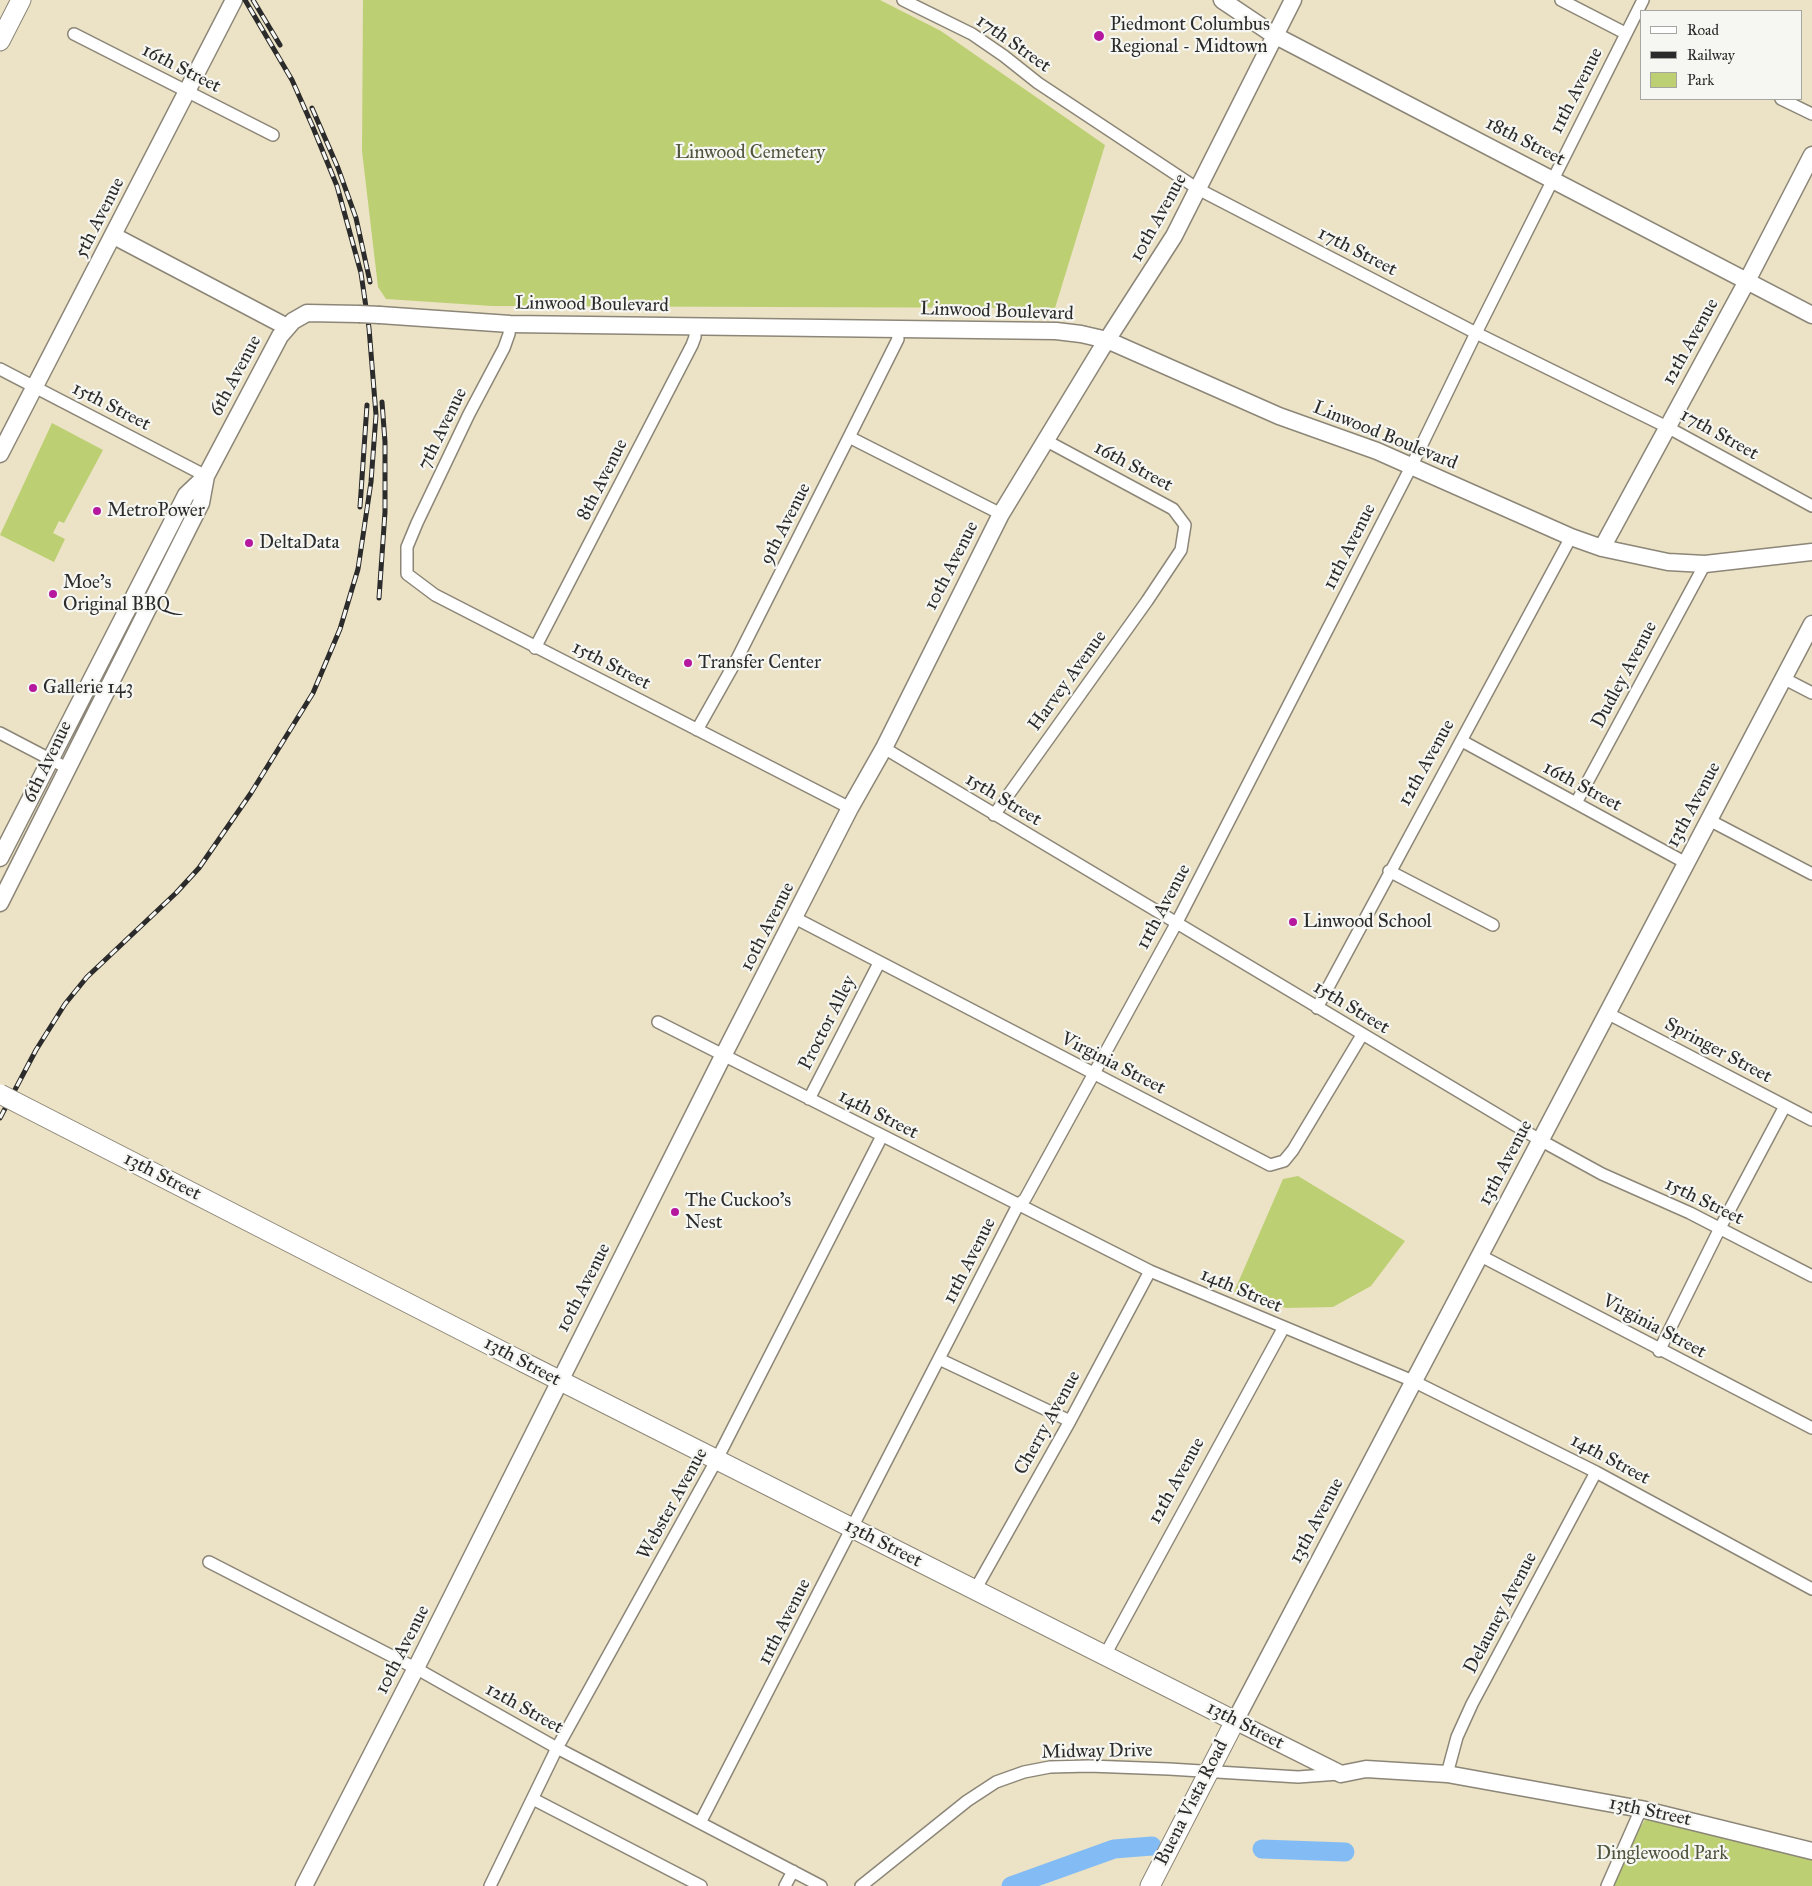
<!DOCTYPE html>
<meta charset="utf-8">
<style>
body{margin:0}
#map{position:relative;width:1812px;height:1886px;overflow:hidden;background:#ece2c5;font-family:"IM FELL Great Primer",serif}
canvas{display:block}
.legend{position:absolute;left:1640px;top:10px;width:162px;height:90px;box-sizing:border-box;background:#f6f6f2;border:1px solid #a5a5a2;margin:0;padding:6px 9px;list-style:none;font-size:15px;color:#2b2b2b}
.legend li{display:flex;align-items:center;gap:10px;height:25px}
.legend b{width:25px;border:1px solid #a5a5a2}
</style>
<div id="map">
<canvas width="1812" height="1886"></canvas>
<ul class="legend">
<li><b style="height:6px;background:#fff"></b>Road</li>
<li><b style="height:6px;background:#2b2b2b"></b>Railway</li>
<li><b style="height:14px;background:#bcd073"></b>Park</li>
</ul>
</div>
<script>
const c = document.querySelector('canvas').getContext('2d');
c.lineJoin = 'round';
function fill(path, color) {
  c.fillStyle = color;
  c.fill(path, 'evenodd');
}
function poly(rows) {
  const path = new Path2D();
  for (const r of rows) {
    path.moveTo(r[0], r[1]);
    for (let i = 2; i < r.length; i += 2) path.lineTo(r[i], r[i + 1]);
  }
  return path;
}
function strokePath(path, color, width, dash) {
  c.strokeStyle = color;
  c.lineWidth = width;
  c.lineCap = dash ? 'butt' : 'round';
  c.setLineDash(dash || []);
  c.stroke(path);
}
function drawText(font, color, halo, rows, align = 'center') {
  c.font = font + ' "IM FELL Great Primer",serif';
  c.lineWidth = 4.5;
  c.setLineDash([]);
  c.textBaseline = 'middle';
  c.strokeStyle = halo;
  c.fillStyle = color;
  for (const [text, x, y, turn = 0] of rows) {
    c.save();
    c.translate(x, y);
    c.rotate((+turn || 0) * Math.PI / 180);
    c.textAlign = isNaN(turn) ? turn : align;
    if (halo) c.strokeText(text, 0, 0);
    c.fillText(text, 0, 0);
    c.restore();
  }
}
fill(poly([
 [363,0,880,0,941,31,1105,145,1055,308,492,306,386,299,378,287,362,151],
 [52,423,103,450,64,523,59,521,53,533,65,539,54,562,0,535],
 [1298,1176,1405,1241,1371,1286,1333,1307,1286,1308,1234,1292,1283,1179],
 [1647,1817,1800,1857,1812,1858,1812,1886,1609,1886,1619,1859]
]), '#bcd073');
strokePath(poly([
 [1262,1849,1345,1852],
 [1011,1886,1114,1849,1152,1846]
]), '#83bcf4', 19);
const street = poly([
 [903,0,972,34,1004,56,1038,83,1198,189,1476,333,1667,427,1812,506],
 [1561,0,1625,33],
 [74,34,273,135],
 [1781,99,1812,114],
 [510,324,509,334,504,348,469,414,417,523,407,547,407,574,435,595,850,808],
 [0,369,206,476],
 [849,437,1001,514],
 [535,648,692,345,695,337,695,326],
 [1783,678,1812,693],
 [697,730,737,659,849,437,898,339,897,330],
 [0,733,67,768],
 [1462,741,1686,863],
 [884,748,1540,1140,1602,1174,1690,1213,1812,1276],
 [1576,803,1705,564],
 [994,815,1147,601,1181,550,1185,525,1173,509,1045,440],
 [1709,820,1812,874],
 [1389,871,1493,925],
 [795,918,1270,1165,1284,1161,1293,1150,1362,1035],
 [1317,1008,1571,537],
 [1607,1013,1812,1120],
 [658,1022,1150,1271,1413,1381,1596,1472,1812,1589],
 [809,1099,879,963],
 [1479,1255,1812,1428],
 [1659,1351,1720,1228,1785,1106],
 [939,1359,1070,1421],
 [209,1562,419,1670,557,1748,821,1886],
 [975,1590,1070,1421,1150,1271],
 [1105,1655,1284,1327],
 [1447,1774,1457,1737,1472,1704,1596,1472],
 [533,1799,701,1886],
 [701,1821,1018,1205,1025,1199,1176,924,1412,465,1476,333,1643,0],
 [490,1886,557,1748,716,1461,882,1136],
 [785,1886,793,1871],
 [861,1886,967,1801,996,1782,1024,1772,1050,1767,1089,1766,1169,1769,1298,1777,1339,1774],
 [1607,1886,1641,1809]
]);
const secondary = poly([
 [1222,0,1274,35,1812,315],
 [114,236,287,327],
 [380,315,510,324,1056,331,1081,334,1107,340,1279,416,1377,451,1571,537,1602,548,1668,562,1705,564,1812,552],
 [0,454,234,0],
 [1602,548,1747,281,1812,155],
 [1812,624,1235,1721,1341,1774,1366,1769,1447,1774,1641,1809,1812,1851],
 [0,858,186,495,206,476],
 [0,903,201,503,206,476,280,336,293,321,307,313,359,314],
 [304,1886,416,1668,723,1056,850,808,884,748,1001,514,1100,351,1174,236,1293,0]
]);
const primary = poly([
 [0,41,21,0],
 [523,1362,1235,1721,1150,1886]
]);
strokePath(street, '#8c8678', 14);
strokePath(secondary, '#8c8678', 19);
strokePath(primary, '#8c8678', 21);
strokePath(street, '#fff', 11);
strokePath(secondary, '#fff', 16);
strokePath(primary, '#fff', 19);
const rail = poly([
 [253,0,280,45],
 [312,108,338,168,356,218,370,282],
 [360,507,367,405],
 [379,598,385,512,385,442,382,402],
 [0,1118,36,1050,65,1004,87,977,176,893,199,868,251,793,313,693,340,629,358,569,371,482,376,415,369,328,361,273,337,186,312,125,292,80,245,0]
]);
strokePath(rail, '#2b2b2b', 5);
strokePath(rail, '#f6f6f2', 3, [9]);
const secondaryBridge = poly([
 [359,314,380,315]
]);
const primaryBridge = poly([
 [0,1094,523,1362]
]);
strokePath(secondaryBridge, '#8c8678', 19, []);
strokePath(primaryBridge, '#8c8678', 21, []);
strokePath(secondaryBridge, '#fff', 16);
strokePath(primaryBridge, '#fff', 19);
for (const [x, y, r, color] of [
 [1099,36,6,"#b5179e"],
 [97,511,5,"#b5179e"],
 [249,543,5,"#b5179e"],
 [53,594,5,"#b5179e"],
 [688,663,5,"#b5179e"],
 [33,688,5,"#b5179e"],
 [1293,922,5,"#b5179e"],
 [675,1212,5,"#b5179e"]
]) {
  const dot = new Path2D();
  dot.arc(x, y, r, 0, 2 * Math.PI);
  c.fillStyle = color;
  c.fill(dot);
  strokePath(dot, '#f6f6f2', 2);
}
drawText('19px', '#2b2b2b', '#f6f6f2', [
 ["Piedmont Columbus",1110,25],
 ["Regional - Midtown",1110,47],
 ["MetroPower",107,511],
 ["DeltaData",259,543],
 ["Moe's",63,583],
 ["Original BBQ",63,605],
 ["Transfer Center",698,663],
 ["Gallerie 143",43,688],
 ["Linwood School",1303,922],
 ["The Cuckoo’s",685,1201],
 ["Nest",685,1223]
], 'left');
drawText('19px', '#2b2b2b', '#f6f6f2', [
 ["17th Street",1013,44,35],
 ["16th Street",181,69,27],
 ["11th Avenue",1577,91,-63],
 ["18th Street",1525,142,27],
 ["5th Avenue",100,218,-63],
 ["10th Avenue",1159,218,-61],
 ["17th Street",1357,252,27],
 ["Linwood Boulevard",592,305,1],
 ["Linwood Boulevard",997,312,2],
 ["12th Avenue",1691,342,-61],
 ["6th Avenue",236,376,-62],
 ["15th Street",111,407,27],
 ["7th Avenue",443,429,-64],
 ["17th Street",1719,435,29],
 ["Linwood Boulevard",1385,436,22],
 ["16th Street",1133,467,28],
 ["8th Avenue",603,480,-63],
 ["9th Avenue",786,524,-63],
 ["11th Avenue",1350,547,-63],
 ["10th Avenue",952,566,-63],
 ["15th Street",611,666,27],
 ["Dudley Avenue",1625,675,-62],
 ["Harvey Avenue",1068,681,-54],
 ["6th Avenue",48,762,-64],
 ["12th Avenue",1427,763,-61],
 ["16th Street",1582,787,28],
 ["15th Street",1003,800,31],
 ["13th Avenue",1694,805,-62],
 ["11th Avenue",1164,907,-62],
 ["10th Avenue",768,927,-63],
 ["15th Street",1351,1008,31],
 ["Proctor Alley",828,1023,-63],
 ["Springer Street",1718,1051,28],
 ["Virginia Street",1113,1064,27],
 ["14th Street",878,1115,27],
 ["13th Avenue",1506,1163,-62],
 ["13th Street",162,1177,27],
 ["15th Street",1704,1202,26],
 ["11th Avenue",970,1261,-63],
 ["10th Avenue",584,1288,-63],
 ["14th Street",1241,1291,23],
 ["Virginia Street",1654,1327,28],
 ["13th Street",522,1362,28],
 ["Cherry Avenue",1048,1423,-61],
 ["14th Street",1610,1460,28],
 ["12th Avenue",1177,1481,-61],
 ["Webster Avenue",673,1504,-61],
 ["13th Avenue",1317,1521,-62],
 ["13th Street",883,1544,27],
 ["Delauney Avenue",1501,1613,-62],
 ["11th Avenue",785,1622,-63],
 ["10th Avenue",403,1650,-63],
 ["12th Street",524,1709,29],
 ["13th Street",1245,1726,27],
 ["Midway Drive",1097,1752,-1],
 ["Buena Vista Road",1192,1803,-63],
 ["13th Street",1650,1812,12]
]);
drawText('19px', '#4f543d', '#f6f6f2', [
 ["Linwood Cemetery",750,153],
 ["Dinglewood Park",1662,1854]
]);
</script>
